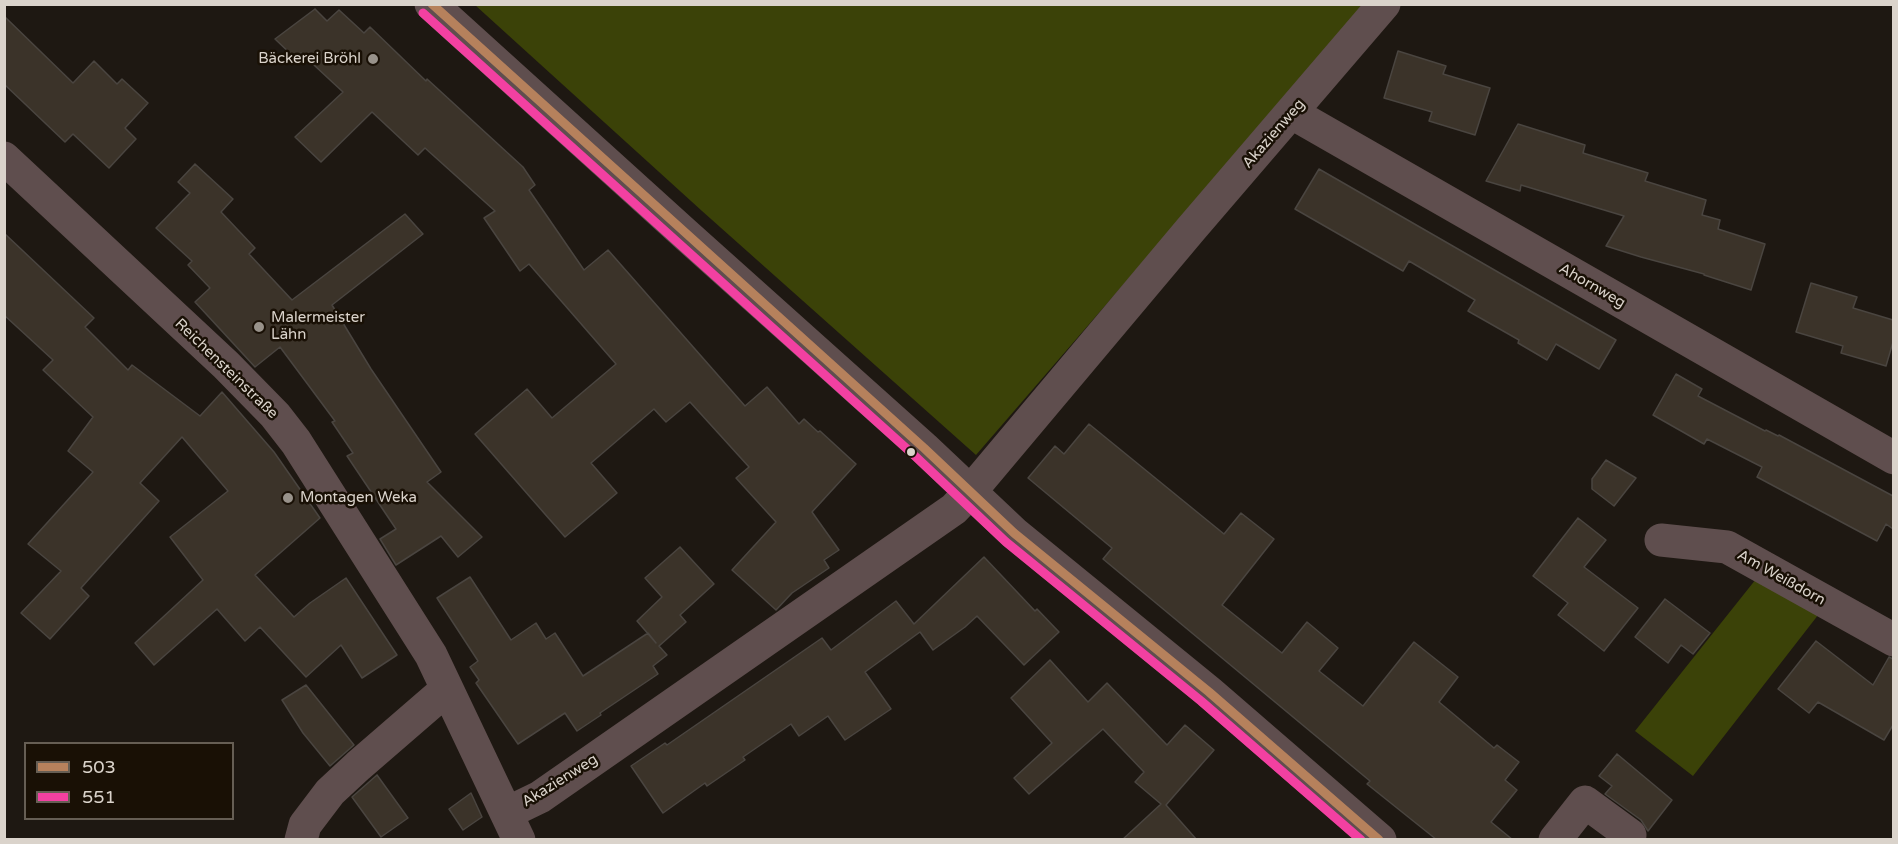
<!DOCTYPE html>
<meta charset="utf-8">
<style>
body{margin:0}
#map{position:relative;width:1898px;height:844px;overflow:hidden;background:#1e1812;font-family:"Varela Round",sans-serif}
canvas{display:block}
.frame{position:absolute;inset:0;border:6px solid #dad3cb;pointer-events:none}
.legend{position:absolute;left:24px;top:742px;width:210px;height:78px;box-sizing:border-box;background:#191005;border:2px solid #665e54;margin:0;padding:8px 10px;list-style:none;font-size:18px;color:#dad3cb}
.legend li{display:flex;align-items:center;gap:12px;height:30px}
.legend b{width:30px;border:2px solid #665e54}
</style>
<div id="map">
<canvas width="1898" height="844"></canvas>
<div class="frame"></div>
<ul class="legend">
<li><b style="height:8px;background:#b6815c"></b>503</li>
<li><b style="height:8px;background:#f240a1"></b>551</li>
</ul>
</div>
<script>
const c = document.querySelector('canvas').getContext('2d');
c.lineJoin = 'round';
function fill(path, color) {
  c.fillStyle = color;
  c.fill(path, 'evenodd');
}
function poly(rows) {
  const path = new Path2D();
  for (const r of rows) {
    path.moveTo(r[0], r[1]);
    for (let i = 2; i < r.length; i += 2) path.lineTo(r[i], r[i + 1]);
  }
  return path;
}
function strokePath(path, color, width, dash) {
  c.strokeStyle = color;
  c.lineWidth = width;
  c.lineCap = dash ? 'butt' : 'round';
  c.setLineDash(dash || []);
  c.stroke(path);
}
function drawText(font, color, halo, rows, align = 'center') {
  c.font = font + ' "Varela Round",sans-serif';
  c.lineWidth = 5;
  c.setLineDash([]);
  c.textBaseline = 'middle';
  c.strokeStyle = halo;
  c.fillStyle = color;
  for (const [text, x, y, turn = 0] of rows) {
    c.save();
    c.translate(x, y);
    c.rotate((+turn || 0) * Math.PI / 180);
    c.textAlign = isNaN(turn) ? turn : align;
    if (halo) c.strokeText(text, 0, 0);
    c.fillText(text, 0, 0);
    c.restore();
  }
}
fill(poly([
 [475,5,1370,5,1174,226,976,455,702,211],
 [1760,574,1822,610,1693,776,1635,731]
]), '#3b4208');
const building = poly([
 [315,9,327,21,339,10,364,33,370,27,426,81,427,79,523,167,535,185,529,190,584,270,608,250,745,406,767,387,799,424,804,419,818,432,820,431,856,464,812,512,839,550,824,560,829,568,792,593,776,610,732,570,776,522,736,478,749,467,690,402,666,422,654,409,591,463,617,493,565,537,475,434,527,389,552,418,616,364,529,264,520,271,484,218,495,211,425,148,418,155,372,112,321,162,295,137,343,92,301,53,295,58,275,39,315,9],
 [4,16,73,83,94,61,117,84,122,79,148,103,125,128,136,139,109,168,73,134,65,142,4,84,4,16],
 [1398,51,1446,66,1443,74,1490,88,1475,135,1429,121,1432,112,1384,98,1398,51],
 [1518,124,1585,145,1583,153,1648,173,1645,181,1706,200,1702,215,1720,220,1718,229,1765,244,1751,290,1704,275,1704,274,1641,257,1606,246,1624,216,1521,185,1520,191,1486,181,1518,124],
 [195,164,233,199,221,212,255,248,249,254,292,300,405,214,423,234,332,305,371,369,441,472,427,482,482,537,458,557,441,536,396,565,380,539,396,529,347,456,353,453,332,422,335,421,280,347,255,367,195,302,210,288,188,265,192,261,156,228,190,193,178,182,195,164],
 [1319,169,1616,340,1599,369,1556,344,1547,360,1518,343,1519,340,1468,311,1475,300,1409,261,1403,271,1295,209,1319,169],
 [4,233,94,318,85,327,128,370,132,365,200,416,222,392,274,452,320,518,255,575,294,617,310,603,346,578,397,655,362,678,341,645,306,677,260,627,245,641,217,609,154,665,135,643,203,580,170,537,228,491,182,437,140,483,159,501,81,588,89,596,50,639,21,613,61,571,28,544,93,472,68,451,93,417,43,370,53,360,4,315,4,233],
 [1811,283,1857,297,1853,308,1893,320,1893,342,1886,366,1841,353,1843,346,1796,332,1811,283],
 [1676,374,1702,389,1698,396,1765,431,1766,430,1778,436,1779,435,1893,496,1893,529,1886,524,1877,541,1757,477,1762,467,1707,439,1704,444,1653,415,1676,374],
 [1089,424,1224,534,1241,513,1274,539,1222,605,1282,653,1307,622,1338,648,1319,671,1363,706,1414,642,1458,677,1439,702,1494,748,1497,745,1519,762,1505,780,1517,790,1491,822,1513,840,1437,840,1367,784,1370,781,1103,559,1112,548,1028,478,1055,446,1064,454,1089,424],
 [1606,460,1636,478,1614,506,1592,489,1592,479,1606,460],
 [1578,518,1606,540,1584,567,1638,608,1604,651,1558,615,1568,603,1533,576,1578,518],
 [680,547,714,584,680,615,686,622,659,646,667,655,653,666,658,674,600,713,601,715,577,731,565,713,518,744,476,683,479,680,470,667,478,661,437,598,470,577,511,640,536,623,546,639,555,633,583,676,648,633,656,643,637,621,662,597,645,578,680,547],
 [984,557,1035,611,1037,609,1059,632,1024,665,977,616,965,627,933,650,920,632,865,672,891,709,845,740,828,716,799,736,791,724,743,757,745,760,707,786,705,783,663,813,631,766,665,743,667,745,822,638,831,650,896,601,914,624,984,557],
 [1665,599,1710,633,1693,654,1681,645,1668,663,1635,637,1665,599],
 [1816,641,1873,685,1889,657,1893,659,1893,725,1884,740,1818,702,1809,713,1778,689,1816,641],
 [1050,660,1088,702,1107,683,1167,745,1185,725,1214,750,1166,805,1197,840,1122,840,1161,804,1135,782,1144,772,1103,729,1029,794,1014,778,1052,743,1011,698,1050,660],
 [306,685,354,745,330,766,303,733,282,700,306,685],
 [1617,754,1672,800,1648,831,1641,820,1605,794,1612,786,1599,776,1617,754],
 [377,775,408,818,381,837,352,797,377,775],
 [471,793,482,817,463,830,449,809,471,793]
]);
fill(building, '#3b3329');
strokePath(building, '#4a4540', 1.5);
strokePath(poly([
 [431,4,685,234,924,448,1014,533,1209,692,1380,840],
 [1292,113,1894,458],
 [4,158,226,365,275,415,296,442,431,655,519,840],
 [1661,540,1727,547,1894,640],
 [507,813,540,797,954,509,970,492,1191,229,1384,4],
 [301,840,305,825,330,792,358,766,447,689],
 [1555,840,1585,802,1630,835]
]), '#5f4e4e', 33);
strokePath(poly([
 [432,4,924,448,1014,533,1209,692,1379,840]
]), '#b6815c', 9);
strokePath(poly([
 [423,13,916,457,1006,542,1201,701,1361,840]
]), '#f240a1', 9);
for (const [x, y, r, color] of [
 [373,59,6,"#98928a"],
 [259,327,6,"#98928a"],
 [911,452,5,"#dad3cb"],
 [288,498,6,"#98928a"]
]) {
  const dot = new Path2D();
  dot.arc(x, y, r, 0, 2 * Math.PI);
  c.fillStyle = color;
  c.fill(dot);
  strokePath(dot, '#191005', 2);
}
drawText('15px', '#dad3cb', '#191005', [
 ["Bäckerei Bröhl",361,59,"right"],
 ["Malermeister",271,318],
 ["Lähn",271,335],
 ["Montagen Weka",300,498]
], 'left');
drawText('15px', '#dad3cb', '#191005', [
 ["Akazienweg",1274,134,-49],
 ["Ahornweg",1592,286,30],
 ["Reichensteinstraße",226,369,44],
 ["Am Weißdorn",1781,578,29],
 ["Akazienweg",560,781,-32]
]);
</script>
